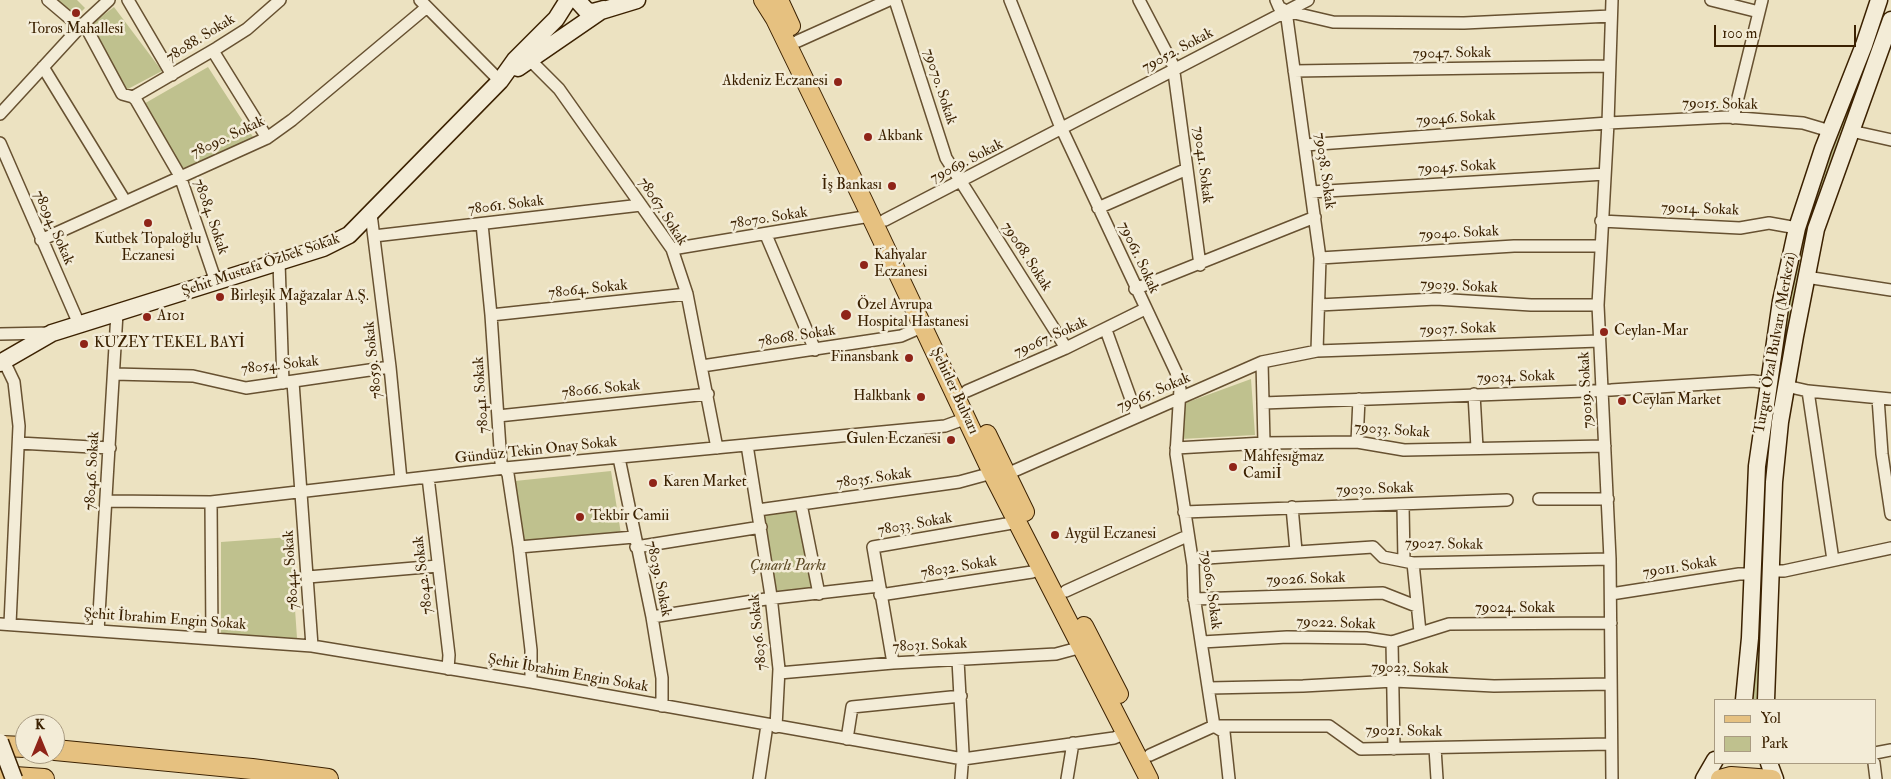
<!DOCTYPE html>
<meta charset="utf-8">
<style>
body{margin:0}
#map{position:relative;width:1891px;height:779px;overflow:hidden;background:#ece2c1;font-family:"IM FELL Double Pica",serif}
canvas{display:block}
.legend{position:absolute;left:1714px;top:699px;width:162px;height:65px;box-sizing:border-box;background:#f3ecd7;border:1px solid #a99b81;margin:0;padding:6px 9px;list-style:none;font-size:15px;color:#3b2101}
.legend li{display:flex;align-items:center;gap:10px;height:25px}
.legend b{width:25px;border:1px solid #a99b81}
.north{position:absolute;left:15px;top:714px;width:50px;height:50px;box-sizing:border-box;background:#f3ecd7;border:1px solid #a99b81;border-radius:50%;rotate:0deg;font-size:14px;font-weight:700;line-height:20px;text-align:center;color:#3b2101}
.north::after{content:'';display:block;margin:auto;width:18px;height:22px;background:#8f2418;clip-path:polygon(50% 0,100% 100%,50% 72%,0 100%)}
.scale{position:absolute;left:1714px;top:25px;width:142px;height:22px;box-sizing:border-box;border:2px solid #3b2101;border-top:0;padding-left:6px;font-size:15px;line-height:18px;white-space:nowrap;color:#3b2101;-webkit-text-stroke:4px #f3ecd7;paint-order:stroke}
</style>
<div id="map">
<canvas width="1891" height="779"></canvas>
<ul class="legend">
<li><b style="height:6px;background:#e6c180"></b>Yol</li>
<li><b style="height:14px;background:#bfc18e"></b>Park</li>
</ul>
<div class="north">K</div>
<div class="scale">100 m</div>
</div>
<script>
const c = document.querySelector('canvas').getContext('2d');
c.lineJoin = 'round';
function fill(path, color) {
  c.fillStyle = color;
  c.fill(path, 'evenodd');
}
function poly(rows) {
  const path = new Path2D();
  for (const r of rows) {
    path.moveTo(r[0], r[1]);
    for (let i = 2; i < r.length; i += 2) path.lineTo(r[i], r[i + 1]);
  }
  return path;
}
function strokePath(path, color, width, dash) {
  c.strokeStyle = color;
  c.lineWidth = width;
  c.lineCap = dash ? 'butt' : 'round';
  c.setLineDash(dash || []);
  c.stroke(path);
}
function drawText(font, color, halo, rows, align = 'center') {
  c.font = font + ' "IM FELL Double Pica",serif';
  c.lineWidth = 5;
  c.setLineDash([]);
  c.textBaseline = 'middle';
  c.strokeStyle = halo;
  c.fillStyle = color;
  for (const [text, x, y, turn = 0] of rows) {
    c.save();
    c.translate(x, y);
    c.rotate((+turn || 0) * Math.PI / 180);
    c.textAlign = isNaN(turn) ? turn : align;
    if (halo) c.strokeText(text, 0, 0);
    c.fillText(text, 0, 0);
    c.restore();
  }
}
fill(poly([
 [54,0,77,0,85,8,73,20],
 [114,7,162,71,126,90,86,28],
 [208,67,255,140,178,170,142,105],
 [1854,89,1858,92,1801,262,1797,261,1805,229,1828,159],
 [1797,263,1801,264,1783,366,1778,365],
 [1778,368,1782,369,1759,700,1752,700,1758,630,1765,461],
 [1251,379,1255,435,1181,439,1180,405],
 [611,471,621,534,524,546,515,481],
 [797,508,812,589,772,595,760,514],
 [290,537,297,638,221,636,221,542]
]), '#bfc18e');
const minor = poly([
 [48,0,74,22,87,29,122,94,133,97,136,100,180,176,216,282],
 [128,0,172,75],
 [420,0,500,81],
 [895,0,946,158,1066,348],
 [1010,0,1059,123,1176,372,1180,389,1176,454,1193,565,1194,596,1214,726,1224,732,1229,779],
 [1139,0,1173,65,1200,265],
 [1276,0,1279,7,1286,11,1320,258,1317,351],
 [1711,0,1759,12],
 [1286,11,1333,22,1464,23,1611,16],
 [798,41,889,0],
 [213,51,267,138],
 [526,56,559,89,672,249,687,294,717,448],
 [43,67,125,201],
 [1294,71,1609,66],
 [133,97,217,48,247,29,280,0],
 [0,114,81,26,109,0],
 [1733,118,1762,0],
 [1851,131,1891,140],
 [0,143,79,324],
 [1305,145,1608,123,1727,117,1803,123,1830,131],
 [1311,192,1605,174],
 [1098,208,1187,169],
 [371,214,390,367,401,480],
 [885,220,1308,0],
 [1601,221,1740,228,1769,223,1797,228],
 [482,224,491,315,501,463,508,474,519,547,531,650,531,682],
 [766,235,815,350],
 [374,236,641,205],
 [41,240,267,138,292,120,427,7],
 [672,249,870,216],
 [1320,258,1514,246,1600,246],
 [279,262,283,383],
 [1806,277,1891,290],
 [1135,289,1315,217],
 [1319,305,1436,299,1531,305,1598,305],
 [491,315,687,294],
 [1106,330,1137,416],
 [0,334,51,333],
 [4,361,14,382,19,426,10,624],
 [1262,362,1264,443],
 [702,366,901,336,924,326],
 [114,374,193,376,246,388,390,367],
 [293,382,312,646],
 [1786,386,1808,391,1891,399],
 [967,391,1066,348,1145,309],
 [1808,391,1833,560],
 [1474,394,1477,448],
 [1878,398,1882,454,1891,514],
 [1263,403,1611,390,1753,381,1769,383],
 [498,416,708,394],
 [1357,442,1359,399],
 [19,443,110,448],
 [747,445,771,596,779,669,776,727],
 [1176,448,1264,443,1357,442,1404,450,1605,446],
 [619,458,652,617,662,678,662,706],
 [1007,474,1262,362,1317,351,1599,341],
 [428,477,449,655,448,669],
 [1539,499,1608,499],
 [106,501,211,502,505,468,945,426,967,418],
 [211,502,212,639],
 [801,504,819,594],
 [1403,505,1404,561],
 [1292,507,1296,551],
 [758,510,959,482,992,473],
 [1184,512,1507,500],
 [519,547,634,537],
 [636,547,761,527],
 [1192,559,1373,547,1383,557,1413,563,1610,559],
 [1413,563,1420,632],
 [1771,571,1784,571,1891,548],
 [308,577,438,566],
 [1066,591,1187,536],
 [1611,594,1739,574,1753,574],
 [880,595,1032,572,1041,568],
 [1194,599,1383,593,1416,606],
 [652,617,766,599,879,586],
 [0,624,312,646,531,682,963,759,1114,738,1126,733],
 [98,631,117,313],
 [1202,642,1287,637,1366,638,1392,642,1394,749],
 [1392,642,1449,624,1611,623],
 [958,660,963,753,961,779],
 [893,663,873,547,1018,522],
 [779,673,893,663,1056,654,1082,647],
 [1209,688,1303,686,1394,681,1494,686,1611,684],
 [847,739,852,707,961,696],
 [1435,748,1437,779],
 [1875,753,1891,750],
 [1150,755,1214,726,1329,726,1361,749,1610,744],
 [1874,763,1876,779],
 [759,779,767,725],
 [1067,779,1073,743],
 [1612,779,1610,559,1598,305,1608,123,1612,0]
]);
const secondary = poly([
 [577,0,587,11,593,12,604,9],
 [518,68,601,11,637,0],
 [0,363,52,333,323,248,349,235,500,81,515,60,556,19,568,0],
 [1744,700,1750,638,1757,466,1781,301,1797,228,1823,149,1864,45,1879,0],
 [1766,700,1774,482,1780,422,1795,336,1816,229,1891,20],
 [1769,763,1775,779],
 [1704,779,1715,760]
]);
const primary = poly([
 [763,0,775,19,863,200,992,473,1149,779],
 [779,0,791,26],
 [987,434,1025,512],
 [1084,626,1119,694],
 [1720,779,1731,776,1772,779]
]);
const motorway = poly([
 [0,746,25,747],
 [55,750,252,769,328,779],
 [0,776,44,779]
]);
strokePath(minor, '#675131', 14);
strokePath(secondary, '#3b2101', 19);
strokePath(primary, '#3b2101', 20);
strokePath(motorway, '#3b2101', 22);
strokePath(minor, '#f3ecd7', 11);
strokePath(secondary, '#f3ecd7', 16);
strokePath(primary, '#e6c180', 18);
strokePath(motorway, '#e6c180', 20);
const secondaryBridge = poly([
 [0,742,14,779]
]);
strokePath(secondaryBridge, '#3b2101', 19, []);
strokePath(secondaryBridge, '#f3ecd7', 16);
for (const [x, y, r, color] of [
 [76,13,5,"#8f2418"],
 [838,82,5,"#8f2418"],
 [868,137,5,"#8f2418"],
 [892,186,5,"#8f2418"],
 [148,223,5,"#8f2418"],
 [864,265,5,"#8f2418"],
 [220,297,5,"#8f2418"],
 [846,315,6,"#8f2418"],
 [147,317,5,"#8f2418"],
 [1604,332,5,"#8f2418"],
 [84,344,5,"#8f2418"],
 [909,358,5,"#8f2418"],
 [921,397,5,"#8f2418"],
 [1622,401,5,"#8f2418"],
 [951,440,5,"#8f2418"],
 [1233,467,5,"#8f2418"],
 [653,483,5,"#8f2418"],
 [580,517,5,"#8f2418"],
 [1055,535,5,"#8f2418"]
]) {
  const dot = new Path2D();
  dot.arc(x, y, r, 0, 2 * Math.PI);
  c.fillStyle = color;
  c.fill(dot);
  strokePath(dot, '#f3ecd7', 2);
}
drawText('15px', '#3b2101', '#f3ecd7', [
 ["Toros Mahallesi",76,30,"center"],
 ["Akdeniz Eczanesi",828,82,"right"],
 ["Akbank",878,137],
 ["İş Bankası",882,186,"right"],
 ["Kutbek Topaloğlu",148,240,"center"],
 ["Eczanesi",148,257,"center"],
 ["Kahyalar",874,256],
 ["Eczanesi",874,273],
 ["Birleşik Mağazalar A.Ş.",230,297],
 ["Özel Avrupa",857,306],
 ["Hospital Hastanesi",857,323],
 ["A101",157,317],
 ["Ceylan-Mar",1614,332],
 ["KUZEY TEKEL BAYİ",94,344],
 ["Finansbank",899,358,"right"],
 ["Halkbank",911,397,"right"],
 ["Ceylan Market",1632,401],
 ["Gulen Eczanesi",941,440,"right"],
 ["Mahfesığmaz",1243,458],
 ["Camiİ",1243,475],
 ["Karen Market",663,483],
 ["Tekbir Camii",590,517],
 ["Aygül Eczanesi",1065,535]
], 'left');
drawText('15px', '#3b2101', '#f3ecd7', [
 ["78088. Sokak",201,39,-32],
 ["79052. Sokak",1178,51,-28],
 ["79047. Sokak",1452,54,-1],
 ["79070. Sokak",939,87,72],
 ["79015. Sokak",1720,105,1],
 ["79046. Sokak",1456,119,-4],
 ["78090. Sokak",228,138,-25],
 ["79069. Sokak",967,162,-27],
 ["79041. Sokak",1202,165,83],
 ["79045. Sokak",1457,168,-3],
 ["79038. Sokak",1324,171,82],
 ["78061. Sokak",506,206,-7],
 ["79014. Sokak",1700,210,2],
 ["78067. Sokak",662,212,57],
 ["78084. Sokak",210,217,71],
 ["78070. Sokak",769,219,-9],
 ["78094. Sokak",53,228,66],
 ["79040. Sokak",1459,234,-3],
 ["79068. Sokak",1026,257,57],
 ["79061. Sokak",1138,258,65],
 ["Şehit Mustafa Özbek Sokak",261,266,-19],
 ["79039. Sokak",1459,287,3],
 ["78064. Sokak",588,290,-6],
 ["79037. Sokak",1458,330,-2],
 ["78068. Sokak",797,337,-9],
 ["79067. Sokak",1051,338,-24],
 ["Turgut Özal Bulvarı (Merkezi)",1776,343,-80],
 ["78059. Sokak",374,360,-96],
 ["78054. Sokak",280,366,-6],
 ["79034. Sokak",1516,378,-2],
 ["78066. Sokak",601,390,-6],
 ["79019. Sokak",1587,390,-93],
 ["Şehitler Bulvarı",954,391,65],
 ["79065. Sokak",1154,393,-23],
 ["78041. Sokak",482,395,-94],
 ["79033. Sokak",1392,431,4],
 ["Gündüz Tekin Onay Sokak",536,451,-6],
 ["78046. Sokak",93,471,-87],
 ["78035. Sokak",874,479,-8],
 ["79030. Sokak",1375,490,-2],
 ["78033. Sokak",915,525,-10],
 ["79027. Sokak",1444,545,1],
 ["78032. Sokak",959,568,-9],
 ["79011. Sokak",1680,568,-9],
 ["78044. Sokak",292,570,-94],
 ["78042. Sokak",424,575,-97],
 ["78039. Sokak",658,579,78],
 ["79026. Sokak",1306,580,-2],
 ["79060. Sokak",1210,590,82],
 ["79024. Sokak",1515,609],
 ["Şehit İbrahim Engin Sokak",165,620,4],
 ["79022. Sokak",1336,624,2],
 ["78036. Sokak",759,632,-96],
 ["78031. Sokak",930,646,-3],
 ["79023. Sokak",1410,669,1],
 ["Şehit İbrahim Engin Sokak",568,674,10],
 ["79021. Sokak",1404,732,1]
]);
drawText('italic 15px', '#5c4924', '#f3ecd7', [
 ["Çınarlı Parkı",788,567]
]);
</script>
